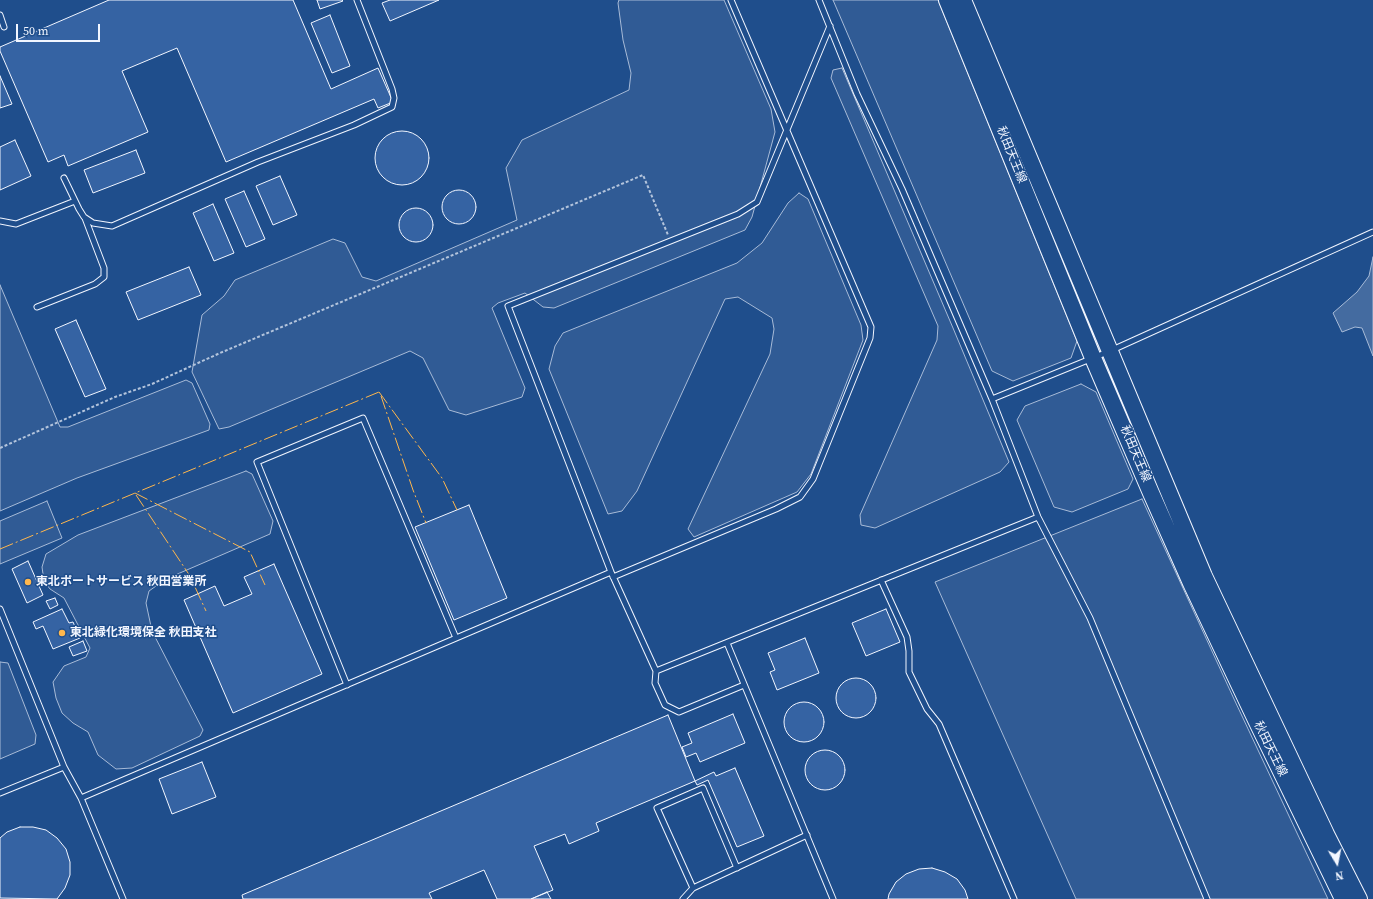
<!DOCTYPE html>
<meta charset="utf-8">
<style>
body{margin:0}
#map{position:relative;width:1373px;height:899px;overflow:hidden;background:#1f4e8c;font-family:"Source Serif 4",serif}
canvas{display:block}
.north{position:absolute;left:1317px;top:843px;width:40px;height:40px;-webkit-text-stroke:3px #1f4e8c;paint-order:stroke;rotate:170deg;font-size:11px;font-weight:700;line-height:16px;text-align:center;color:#f2f6ff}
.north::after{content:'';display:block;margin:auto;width:14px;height:18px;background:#f2f6ff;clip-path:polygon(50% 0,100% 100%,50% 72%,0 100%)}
.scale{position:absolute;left:16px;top:24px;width:84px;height:18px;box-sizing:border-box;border:2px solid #f2f6ff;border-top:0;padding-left:5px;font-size:12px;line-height:14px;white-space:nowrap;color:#f2f6ff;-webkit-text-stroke:3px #1f4e8c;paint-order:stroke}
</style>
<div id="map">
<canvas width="1373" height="899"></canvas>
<div class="north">N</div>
<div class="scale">50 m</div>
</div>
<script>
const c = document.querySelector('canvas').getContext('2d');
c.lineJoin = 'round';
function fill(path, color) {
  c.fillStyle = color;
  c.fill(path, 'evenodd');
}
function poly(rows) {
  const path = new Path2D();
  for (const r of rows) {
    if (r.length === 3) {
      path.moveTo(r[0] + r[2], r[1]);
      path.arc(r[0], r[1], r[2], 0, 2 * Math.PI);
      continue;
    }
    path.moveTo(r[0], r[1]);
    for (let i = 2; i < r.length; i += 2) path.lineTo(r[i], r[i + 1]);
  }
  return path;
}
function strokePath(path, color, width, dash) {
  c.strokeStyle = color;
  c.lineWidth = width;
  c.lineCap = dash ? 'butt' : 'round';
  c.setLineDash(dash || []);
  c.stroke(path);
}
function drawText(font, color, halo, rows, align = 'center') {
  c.font = font + ' "Source Serif 4","Noto Sans JP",serif';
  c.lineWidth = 3;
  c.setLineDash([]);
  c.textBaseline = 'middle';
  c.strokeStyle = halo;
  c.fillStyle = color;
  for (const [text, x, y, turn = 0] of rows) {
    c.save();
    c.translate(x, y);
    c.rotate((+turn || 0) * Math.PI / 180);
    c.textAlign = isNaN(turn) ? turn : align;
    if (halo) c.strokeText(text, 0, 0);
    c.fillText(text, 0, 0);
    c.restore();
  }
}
const built = poly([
 [619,0,724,0,771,109,775,132,752,217,745,230,554,308,543,307,525,293,498,303,492,308,525,388,522,397,466,415,449,410,423,358,410,351,229,427,219,429,192,372,202,315,224,296,235,280,333,239,345,243,362,277,376,281,517,220,506,168,522,140,629,90,631,73,623,40,618,3,619,0],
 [833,0,938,0,1077,341,1071,358,1013,381,992,371,833,0],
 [842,68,953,328,1009,462,1000,472,875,528,861,525,860,515,937,340,938,326,831,78,833,70,842,68],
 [799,193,808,199,861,325,863,340,811,474,797,492,694,537,688,529,770,354,774,329,772,318,738,297,725,299,637,491,622,511,608,514,549,369,555,346,563,333,737,263,762,243,788,203,799,193],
 [0,285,60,427,68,427,186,380,192,383,210,424,209,430,77,478,0,511,0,285],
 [1081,384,1096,392,1133,479,1128,489,1072,512,1054,507,1017,420,1025,406,1081,384],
 [246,471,252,474,273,521,270,534,166,579,149,591,146,603,152,631,203,730,200,736,132,768,116,769,98,755,88,732,73,723,62,713,56,698,53,682,64,666,86,657,90,648,64,598,50,589,44,581,42,567,46,554,78,535,246,471],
 [1142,499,1234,699,1328,899,1076,899,935,582,1142,499],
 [47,501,62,538,0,564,0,521,47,501],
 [0,662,8,663,36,735,35,744,0,759,0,662]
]);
fill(built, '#305b95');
strokePath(built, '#a8bbd7', 1);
const water = poly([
 [1373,257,1373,356,1362,328,1355,327,1342,332,1333,313,1357,292,1369,276,1373,257]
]);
fill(water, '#446ba0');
strokePath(water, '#a8bbd7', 1);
const building = poly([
 [109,0,293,0,331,89,378,68,393,102,378,108,374,99,226,162,177,48,122,71,148,132,68,166,64,155,48,162,0,51,0,47,109,0],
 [317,0,342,0,343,1,320,9,317,0],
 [390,0,439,0,390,21,382,3,390,0],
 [330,15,350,66,332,73,311,23,330,15],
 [0,76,12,104,0,108,0,76],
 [402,158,27],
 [15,140,31,176,0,190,0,147,15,140],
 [136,150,145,173,93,193,84,170,136,150],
 [280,176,297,215,273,225,256,186,280,176],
 [459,207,17],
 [244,191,265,239,246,247,225,199,244,191],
 [213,204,234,253,214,261,193,213,213,204],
 [416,225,17],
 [189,267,201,295,138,320,126,292,189,267],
 [76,320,106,389,85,397,55,329,76,320],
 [469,505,507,598,454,620,415,527,469,505],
 [28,561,43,595,27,603,12,569,28,561],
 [274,564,322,674,233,713,184,600,215,586,224,606,252,594,244,577,274,564],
 [55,598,58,605,50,609,46,601,55,598],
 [62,609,69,623,73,622,80,638,53,649,43,626,36,629,33,622,62,609],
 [886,609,900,642,866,656,852,623,886,609],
 [805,638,819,673,777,690,770,672,775,670,768,653,805,638],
 [83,641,87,651,73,656,69,647,83,641],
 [856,698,20],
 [804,722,20],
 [733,714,745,743,700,762,696,753,686,757,682,747,692,743,688,733,733,714],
 [668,715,695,781,596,823,599,831,569,844,565,834,534,846,553,890,531,899,497,899,484,870,429,893,432,899,243,899,242,895,668,715],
 [825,770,20],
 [202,762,216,797,172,814,159,779,202,762],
 [735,768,764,836,737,847,708,780,697,785,695,781,714,772,716,776,735,768],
 [20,827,33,827,46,830,57,838,66,849,70,862,70,875,65,888,57,899,0,898,0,838,7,832,20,827],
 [932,868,945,872,957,879,965,890,968,899,888,899,889,894,896,882,906,874,919,869,932,868],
 [547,892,551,899,531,899,547,892]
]);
fill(building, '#3563a3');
strokePath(building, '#f2f6ff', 1);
const lane = poly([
 [819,0,857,94,902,189,992,399,1038,517,1090,618,1207,899],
 [0,15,4,27],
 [830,26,757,202,738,214,508,306,611,572,656,671,1038,517],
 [64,178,79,209,84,217,93,223,112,226,258,162,354,125,392,107,394,98,392,89,357,0],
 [0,221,16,224,75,201],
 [37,307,95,284,104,277,104,268,85,218],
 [992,399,1110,351,1373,232],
 [613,577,776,509,800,497,813,479,870,338,871,327,731,0],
 [881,580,907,637,909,651,909,672,927,709,939,724,1014,899],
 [0,609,64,767,81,798,123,899],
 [727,643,833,899],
 [656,671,655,683,665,705,679,712,744,685],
 [347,685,257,462,363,418,456,638],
 [0,793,64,767],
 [81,798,611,572],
 [693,888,657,808,703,788,737,868],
 [683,899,693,888,807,835]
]);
const primary = poly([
 [947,0,1093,358,1151,493,1191,583,1256,720,1343,899],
 [963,0,1204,576,1326,834,1359,899]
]);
strokePath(lane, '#f2f6ff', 7);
strokePath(primary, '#f2f6ff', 18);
strokePath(poly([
 [0,448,115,397,152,384,220,353,643,175,668,235]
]), '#b3c4dc', 2, [3, 2]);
strokePath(lane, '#1f4e8c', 5);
strokePath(primary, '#1f4e8c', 16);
strokePath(poly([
 [379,392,442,478,457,510],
 [381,396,413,490,426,523],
 [135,493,250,552,265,585],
 [136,495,190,576,206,611],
 [0,549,379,392]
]), '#ffb74d', 1, [14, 3, 2, 3]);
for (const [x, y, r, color] of [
 [28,582,4,"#ffb74d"],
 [62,633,4,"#ffb74d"]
]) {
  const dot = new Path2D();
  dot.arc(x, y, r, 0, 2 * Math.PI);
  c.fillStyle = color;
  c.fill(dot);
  strokePath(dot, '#1f4e8c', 1.5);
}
drawText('12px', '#f2f6ff', '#1f4e8c', [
 ["秋田天王線",1011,155,68],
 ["秋田天王線",1135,454,67],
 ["秋田天王線",1270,749,64]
]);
drawText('bold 12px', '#f2f6ff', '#1f4e8c', [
 ["東北ポートサービス 秋田営業所",36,582],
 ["東北緑化環境保全 秋田支社",70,633]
], 'left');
</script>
